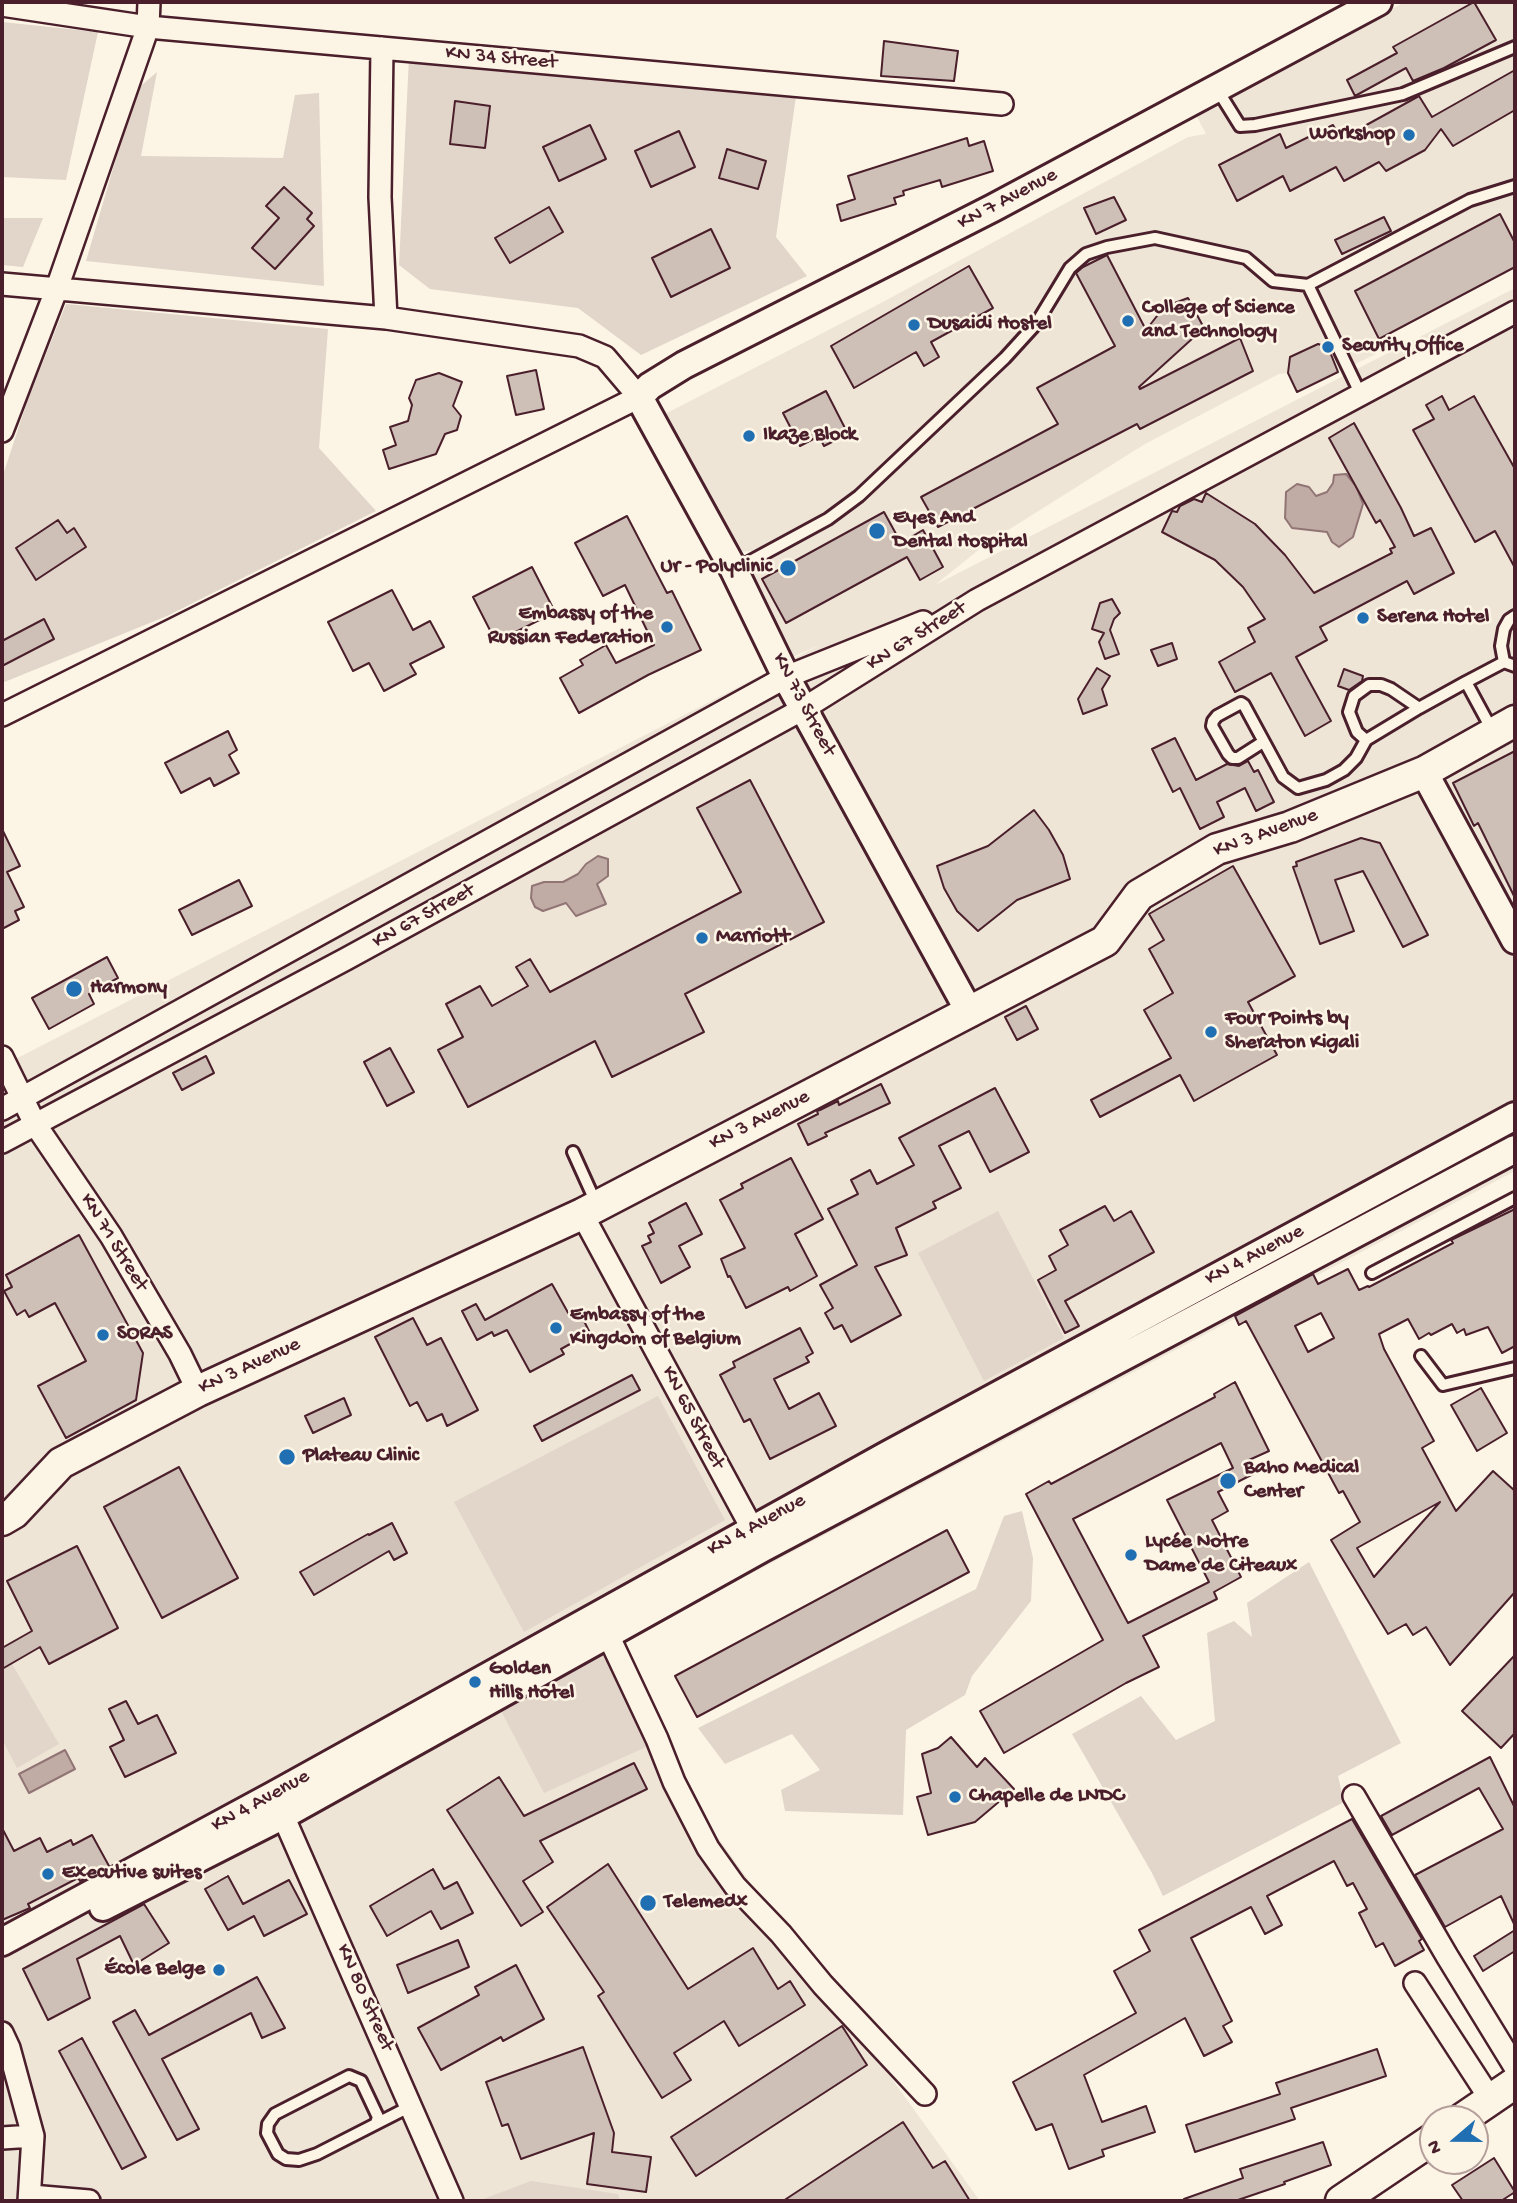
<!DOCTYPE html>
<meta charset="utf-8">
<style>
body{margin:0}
#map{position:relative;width:1517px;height:2203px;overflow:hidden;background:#fcf5e5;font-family:"Gochi Hand",sans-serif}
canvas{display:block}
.frame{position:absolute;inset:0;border:4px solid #4a1f2b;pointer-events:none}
.north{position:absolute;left:1419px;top:2105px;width:70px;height:70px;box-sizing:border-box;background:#fcf5e5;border:2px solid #b59f9b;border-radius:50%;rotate:250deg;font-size:19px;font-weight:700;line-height:28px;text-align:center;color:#4a1f2b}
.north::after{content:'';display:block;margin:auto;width:24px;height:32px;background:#1f6fb2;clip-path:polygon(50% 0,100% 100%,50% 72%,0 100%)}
</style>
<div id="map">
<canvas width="1517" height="2203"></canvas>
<div class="frame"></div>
<div class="north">N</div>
</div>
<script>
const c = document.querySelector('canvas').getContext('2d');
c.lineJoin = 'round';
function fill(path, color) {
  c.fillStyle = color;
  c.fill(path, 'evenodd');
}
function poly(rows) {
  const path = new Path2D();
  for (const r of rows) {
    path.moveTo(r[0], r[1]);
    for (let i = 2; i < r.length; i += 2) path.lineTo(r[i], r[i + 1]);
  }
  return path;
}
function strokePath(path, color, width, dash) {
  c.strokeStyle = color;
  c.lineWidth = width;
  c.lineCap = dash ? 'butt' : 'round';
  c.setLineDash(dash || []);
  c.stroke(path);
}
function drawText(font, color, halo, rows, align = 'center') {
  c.font = font + ' "Gochi Hand",sans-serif';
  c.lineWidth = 5;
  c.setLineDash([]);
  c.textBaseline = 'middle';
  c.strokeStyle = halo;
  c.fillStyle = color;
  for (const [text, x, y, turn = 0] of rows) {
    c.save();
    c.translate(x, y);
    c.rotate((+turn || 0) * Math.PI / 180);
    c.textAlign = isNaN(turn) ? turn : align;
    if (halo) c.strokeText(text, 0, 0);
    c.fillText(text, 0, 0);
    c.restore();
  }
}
fill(poly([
 [1405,2,1515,2,1515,267,1373,341,1376,354,1297,392,1288,373,1279,374,1145,444,986,544,935,585,1515,288,1515,1171,589,1659,980,2201,2,2201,2,1066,820,645,788,659,747,573,759,566,752,551,736,552,661,416,879,304,1188,137,1206,134,1195,113]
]), '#eee5d7');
fill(poly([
 [2,22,98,32,66,180,2,177],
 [409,57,796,96,776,237,807,276,641,355,578,308,430,289,399,265],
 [157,72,141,156,283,158,295,95,319,93,324,286,86,261,136,90],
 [2,218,43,218,23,267,2,265],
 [66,304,328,329,319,448,376,511,167,616,2,683,2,478,27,402],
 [998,1211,1064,1338,984,1381,918,1253],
 [658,1396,725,1520,524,1632,454,1502],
 [1022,1511,1033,1558,1031,1601,972,1676,965,1695,906,1730,903,1815,785,1811,781,1790,820,1770,792,1734,725,1764,698,1728,976,1589,1004,1516],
 [1309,1562,1401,1743,1338,1776,1344,1802,1163,1896,1152,1873,1072,1734,1141,1696,1176,1740,1215,1721,1207,1633,1234,1621,1252,1637,1247,1603],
 [2,1647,59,1744,17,1768,2,1739],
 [609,1648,655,1743,544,1793,499,1707],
 [531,2181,618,2194,620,2201,478,2201]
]), '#e2d5ca');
const water = poly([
 [1346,474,1356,486,1363,504,1353,537,1339,547,1332,542,1327,532,1292,528,1285,518,1286,492,1297,484,1309,487,1316,496,1327,492,1333,483,1334,475,1346,474],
 [598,856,608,859,608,876,597,884,606,904,576,916,566,903,543,911,535,907,531,898,532,886,544,882,563,882,578,874,586,864,598,856],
 [65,1750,75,1769,29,1793,19,1774,65,1750]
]);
fill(water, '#c0aca5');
strokePath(water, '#917474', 2);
const building = poly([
 [1474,2,1496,40,1444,68,1413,81,1406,68,1355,96,1347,80,1397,53,1393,47,1474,2],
 [884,41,958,51,954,81,881,76,884,41],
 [1515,70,1515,110,1453,146,1441,129,1425,150,1386,171,1379,162,1344,181,1336,167,1290,191,1283,176,1237,201,1219,165,1280,134,1286,148,1333,125,1341,139,1419,96,1432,117,1515,70],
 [455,101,490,106,485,148,450,144,455,101],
 [590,125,606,159,559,181,543,147,590,125],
 [679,131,695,167,651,187,635,151,679,131],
 [967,138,969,146,984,141,993,171,942,187,940,180,903,191,904,195,894,198,896,204,841,221,837,205,855,199,848,176,967,138],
 [727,149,766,161,758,189,719,178,727,149],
 [284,187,312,213,307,219,314,226,275,269,252,248,279,218,266,206,284,187],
 [1114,197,1126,220,1096,234,1084,208,1114,197],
 [549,207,563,232,510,263,495,238,549,207],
 [1500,214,1515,243,1515,267,1379,339,1355,291,1500,214],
 [1384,217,1391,231,1342,254,1335,240,1384,217],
 [711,229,730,268,671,297,652,258,711,229],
 [1107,255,1146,330,1164,307,1188,298,1204,328,1139,387,1140,389,1240,338,1253,371,1140,429,1137,424,938,527,921,497,1058,424,1037,388,1115,346,1076,273,1083,267,1107,255],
 [969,266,993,308,931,342,939,357,924,366,916,352,854,388,831,346,969,266],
 [1318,344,1328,347,1338,372,1297,392,1288,373,1290,357,1318,344],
 [536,370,544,409,516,415,507,376,536,370],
 [439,373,462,382,453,406,461,416,457,430,445,434,436,454,389,469,383,450,396,445,390,427,408,421,412,405,409,398,416,380,439,373],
 [826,391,848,434,824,446,819,436,800,446,783,413,826,391],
 [1442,396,1449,410,1474,396,1515,469,1515,568,1495,531,1475,542,1413,430,1434,419,1426,405,1442,396],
 [1354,423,1401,508,1414,536,1431,528,1454,573,1414,594,1407,581,1320,627,1327,640,1296,657,1331,721,1305,736,1271,673,1235,692,1219,662,1255,642,1248,628,1265,619,1243,587,1215,560,1162,532,1172,511,1177,512,1180,506,1194,499,1202,502,1206,493,1255,524,1285,555,1314,593,1392,553,1390,549,1395,547,1380,520,1376,523,1329,438,1354,423],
 [884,512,901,543,923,530,943,567,920,580,907,557,786,623,762,579,884,512],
 [627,516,667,593,672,591,701,650,648,675,579,713,560,678,583,665,580,660,606,645,616,663,654,645,625,585,603,596,575,543,627,516],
 [58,520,67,533,74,528,86,547,36,580,16,548,58,520],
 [532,567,555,612,496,642,473,597,532,567],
 [392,590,413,630,430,621,444,647,410,664,416,674,384,691,369,663,353,671,328,622,392,590],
 [1112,599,1120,613,1114,619,1110,630,1119,654,1105,659,1099,642,1104,633,1092,629,1100,603,1112,599],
 [44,619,54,639,2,666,2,641,44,619],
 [1172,643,1177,659,1158,666,1151,650,1172,643],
 [1097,668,1110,676,1102,689,1107,705,1083,714,1078,699,1097,668],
 [1344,669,1363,676,1362,681,1349,690,1338,686,1344,669],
 [228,731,237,750,229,755,239,773,214,786,210,778,181,793,165,763,228,731],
 [1175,738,1196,780,1227,764,1239,766,1248,761,1254,772,1258,770,1274,802,1256,811,1245,788,1217,802,1224,817,1200,829,1180,788,1173,792,1152,749,1175,738],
 [1515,751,1515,898,1478,823,1474,826,1453,783,1515,751],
 [750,780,824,922,685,994,704,1032,612,1077,595,1041,468,1107,438,1050,463,1037,446,1004,480,986,492,1006,528,986,516,967,530,959,550,992,741,892,697,808,750,780],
 [1034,810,1049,830,1063,855,1070,879,1017,900,978,931,957,911,944,888,937,866,988,846,1034,810],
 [2,829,20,866,7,872,24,907,15,911,19,920,2,929,2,829],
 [1361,838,1380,843,1428,935,1403,947,1363,871,1335,880,1354,931,1320,944,1293,867,1297,866,1296,862,1361,838],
 [1233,866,1295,976,1248,1002,1277,1055,1194,1101,1180,1075,1100,1117,1091,1100,1171,1058,1144,1010,1173,993,1149,949,1164,940,1149,914,1233,866],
 [239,880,252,906,192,935,179,910,239,880],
 [107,957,118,978,89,994,94,1004,49,1029,32,998,107,957],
 [1026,1006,1038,1029,1017,1040,1005,1017,1026,1006],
 [390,1048,414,1092,387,1106,364,1062,390,1048],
 [206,1056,214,1073,182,1090,173,1073,206,1056],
 [881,1084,890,1103,825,1133,827,1136,808,1145,798,1124,818,1114,817,1111,820,1110,838,1101,839,1105,881,1084],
 [995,1088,1029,1152,990,1172,969,1131,939,1146,961,1188,933,1202,936,1208,896,1228,907,1255,875,1267,901,1315,851,1342,842,1325,834,1329,825,1313,833,1308,820,1285,857,1265,828,1209,858,1194,851,1180,870,1170,877,1184,914,1165,899,1138,995,1088],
 [791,1158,823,1219,795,1234,817,1276,790,1291,788,1287,746,1308,730,1276,728,1277,721,1259,745,1248,720,1200,743,1188,741,1184,791,1158],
 [686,1203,702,1234,679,1246,690,1267,661,1283,642,1246,651,1242,648,1236,654,1233,649,1223,686,1203],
 [1105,1206,1114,1221,1131,1211,1154,1252,1065,1301,1079,1326,1065,1333,1038,1280,1056,1270,1049,1256,1068,1245,1060,1230,1105,1206],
 [1515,1209,1515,1346,1502,1353,1488,1327,1466,1335,1464,1329,1457,1333,1452,1324,1431,1335,1429,1333,1419,1339,1408,1319,1379,1334,1384,1349,1434,1441,1422,1448,1456,1511,1493,1471,1515,1491,1515,1592,1450,1665,1426,1627,1413,1635,1406,1624,1388,1634,1331,1540,1360,1522,1343,1491,1339,1493,1246,1321,1239,1325,1235,1316,1313,1274,1318,1284,1348,1269,1359,1290,1368,1286,1369,1287,1453,1243,1451,1240,1515,1209],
 [1321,1313,1334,1338,1308,1352,1295,1326,1321,1313],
 [1440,1502,1374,1577,1357,1548,1440,1502],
 [79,1235,143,1353,136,1400,66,1438,38,1386,86,1361,55,1303,29,1317,25,1310,17,1315,4,1291,12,1287,6,1275,79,1235],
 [552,1284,571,1318,580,1313,590,1333,561,1349,564,1354,530,1372,507,1330,494,1336,492,1332,477,1340,462,1311,476,1304,485,1320,552,1284],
 [413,1318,427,1345,441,1338,478,1410,447,1426,442,1414,427,1421,417,1402,410,1406,375,1337,413,1318],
 [800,1328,813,1353,806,1357,809,1362,774,1379,789,1409,819,1393,836,1426,770,1459,750,1419,744,1422,720,1375,735,1367,733,1362,800,1328],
 [632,1375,640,1390,542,1441,534,1426,632,1375],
 [1235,1382,1269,1451,1249,1460,1257,1472,1218,1492,1228,1511,1212,1520,1241,1577,1214,1592,1217,1599,1143,1636,1159,1667,1126,1683,1004,1753,980,1711,1103,1640,1026,1494,1049,1481,1051,1484,1215,1397,1214,1394,1235,1382],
 [1221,1443,1233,1468,1167,1500,1209,1582,1128,1623,1073,1519,1221,1443],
 [1481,1388,1507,1433,1477,1451,1451,1405,1481,1388],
 [344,1398,351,1415,313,1433,305,1416,344,1398],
 [179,1467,238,1578,162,1618,104,1507,179,1467],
 [392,1523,407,1553,394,1560,389,1551,314,1595,300,1572,368,1534,369,1535,392,1523],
 [947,1530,969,1572,697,1717,675,1676,947,1530],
 [77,1546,118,1628,49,1664,40,1647,2,1669,2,1648,32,1631,7,1581,77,1546],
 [1515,1655,1515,1733,1501,1748,1462,1711,1515,1655],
 [126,1701,138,1724,157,1715,176,1753,125,1777,110,1747,124,1740,109,1709,126,1701],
 [951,1737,977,1767,985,1758,1014,1789,975,1822,928,1835,917,1797,931,1793,922,1754,938,1748,951,1737],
 [1490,1757,1515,1808,1515,1926,1501,1896,1445,1927,1415,1875,1503,1829,1479,1788,1392,1835,1381,1816,1490,1757],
 [634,1763,647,1789,540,1841,553,1862,523,1881,543,1912,521,1926,447,1810,499,1777,524,1816,634,1763],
 [1352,1819,1422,1939,1419,1941,1424,1950,1395,1966,1383,1943,1376,1947,1359,1913,1367,1909,1353,1883,1347,1886,1334,1861,1267,1896,1282,1925,1265,1934,1251,1907,1191,1938,1232,2021,1223,2026,1232,2042,1204,2056,1185,2018,1084,2075,1102,2122,1146,2106,1155,2132,1102,2150,1104,2156,1069,2169,1052,2124,1036,2130,1013,2082,1136,2013,1114,1971,1150,1951,1139,1930,1352,1819],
 [2,1828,14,1851,40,1838,47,1852,71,1840,73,1845,92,1835,109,1866,80,1881,78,1878,28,1904,30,1908,2,1920,2,1828],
 [608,1864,688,1989,753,1948,778,1989,790,1981,805,2005,739,2046,724,2021,674,2053,691,2080,662,2098,598,1996,604,1992,547,1907,608,1864],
 [433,1869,444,1889,457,1882,473,1913,441,1929,431,1911,387,1936,370,1906,433,1869],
 [228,1876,243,1904,289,1880,307,1914,264,1936,254,1916,228,1930,205,1889,228,1876],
 [144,1904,169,1943,134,1965,120,1936,77,1959,90,1998,48,2020,23,1969,144,1904],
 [1515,1930,1515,1951,1483,1971,1474,1956,1515,1930],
 [458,1940,469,1967,408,1993,397,1965,458,1940],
 [516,1965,544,2019,503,2041,501,2037,441,2070,418,2028,479,1995,475,1987,516,1965],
 [257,1977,285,2028,262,2038,251,2013,162,2059,199,2129,177,2140,113,2022,135,2010,149,2035,257,1977],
 [842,2026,867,2065,696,2176,671,2137,842,2026],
 [82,2038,146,2157,122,2169,59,2051,82,2038],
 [583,2047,614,2133,612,2152,651,2157,646,2192,587,2184,594,2133,521,2159,508,2124,502,2126,486,2082,583,2047],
 [1377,2049,1386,2076,1291,2108,1295,2119,1195,2152,1186,2125,1280,2094,1276,2083,1377,2049],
 [903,2122,933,2168,945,2161,970,2201,783,2201,903,2122],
 [1323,2142,1331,2165,1284,2182,1285,2184,1235,2201,1184,2201,1184,2199,1243,2178,1240,2169,1323,2142],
 [1494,2158,1515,2192,1501,2201,1463,2201,1452,2185,1494,2158]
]);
fill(building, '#cfc0b7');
strokePath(building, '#4a1f2b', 2);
const service = poly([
 [1217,89,1240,126,1255,125,1403,94,1515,47],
 [1308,285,1361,395],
 [734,570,828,519,859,496,1005,358,1036,324,1070,268,1086,254,1107,247,1155,238,1246,258,1273,281,1308,285,1470,200,1515,186],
 [1504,662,1501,646,1504,629,1509,620,1515,616],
 [1419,708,1366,740,1357,732,1349,712,1354,696,1369,685,1381,685,1391,689,1419,708,1466,682],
 [1492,730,1466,682,1504,662,1515,666],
 [1263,742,1238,758,1232,758,1228,754,1212,726,1213,721,1217,716,1241,703,1244,705,1283,777,1298,788,1326,780,1344,770,1356,758,1366,740],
 [573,1152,596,1203],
 [1372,1273,1515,1198],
 [1421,1356,1443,1385,1515,1368],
 [376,2123,378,2117,361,2081,349,2076,275,2114,268,2124,267,2133,278,2154,286,2159,299,2160,317,2154,411,2106]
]);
const minor = poly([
 [2,5,148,27,1002,104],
 [382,48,380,197,386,318],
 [2,284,386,318,579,346,605,357,639,397,2,715],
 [2,431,57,288,148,27,149,2],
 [2,1057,35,1124,111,1236,180,1354,198,1391],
 [2,1109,786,677,923,622],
 [2,1142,346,959,803,709,977,600,1515,312],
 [582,1214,760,1543],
 [608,1635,657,1739,674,1782,708,1848,735,1886,781,1934,823,1985,925,2094],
 [1354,1796,1447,1956,1515,2067],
 [277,1802,452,2201],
 [1415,1983,1491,2100],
 [2,2033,9,2048,33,2136,29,2201],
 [2,2138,33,2136],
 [31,2196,89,2201]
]);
const tertiary = poly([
 [1424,772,1515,940],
 [970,1013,786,677,734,570,639,397,650,386,684,365,993,208,1378,2],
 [103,1907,284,1815,763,1548,1515,1149],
 [2,1942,274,1795,887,1455,1515,1116]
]);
const secondary = poly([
 [2,1520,14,1513,61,1463,198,1391,582,1214,1105,941,1139,895,1217,849,1290,827,1424,772,1515,721],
 [1462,2119,1515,2083],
 [1341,2201,1433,2139]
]);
strokePath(service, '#4a1f2b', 16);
strokePath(minor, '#4a1f2b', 26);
strokePath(tertiary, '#4a1f2b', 32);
strokePath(secondary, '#4a1f2b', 35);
strokePath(service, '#fcf5e5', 10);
strokePath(minor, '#fcf5e5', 21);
strokePath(tertiary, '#fcf5e5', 26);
strokePath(secondary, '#fcf5e5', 30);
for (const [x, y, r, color] of [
 [1409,135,7,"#1f6fb2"],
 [1128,321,7,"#1f6fb2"],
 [914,325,7,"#1f6fb2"],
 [1328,347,7,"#1f6fb2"],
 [749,436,7,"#1f6fb2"],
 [877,531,9,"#1f6fb2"],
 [788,568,9,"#1f6fb2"],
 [1363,618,7,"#1f6fb2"],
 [667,627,7,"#1f6fb2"],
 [702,938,7,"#1f6fb2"],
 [74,989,9,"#1f6fb2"],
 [1211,1032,7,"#1f6fb2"],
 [556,1328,7,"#1f6fb2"],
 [103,1335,7,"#1f6fb2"],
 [287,1457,9,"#1f6fb2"],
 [1228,1481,9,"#1f6fb2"],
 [1131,1555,7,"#1f6fb2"],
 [475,1682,7,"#1f6fb2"],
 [955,1797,7,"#1f6fb2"],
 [48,1874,7,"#1f6fb2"],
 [648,1903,9,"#1f6fb2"],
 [219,1970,7,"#1f6fb2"]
]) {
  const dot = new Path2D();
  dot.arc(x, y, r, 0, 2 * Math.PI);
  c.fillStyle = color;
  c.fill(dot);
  strokePath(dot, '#fcf5e5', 2.5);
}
drawText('21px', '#4a1f2b', '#fcf5e5', [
 ["KN 34 Street",501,59,5],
 ["KN 7 Avenue",1008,200,-28],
 ["KN 67 Street",917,637,-32],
 ["KN 73 Street",803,705,62],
 ["KN 3 Avenue",1266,834,-20],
 ["KN 67 Street",424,917,-29],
 ["KN 3 Avenue",760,1121,-27],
 ["KN 71 Street",113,1243,58],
 ["KN 4 Avenue",1255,1256,-28],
 ["KN 3 Avenue",250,1367,-25],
 ["KN 65 Street",692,1418,62],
 ["KN 4 Avenue",757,1526,-29],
 ["KN 4 Avenue",261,1802,-29],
 ["KN 80 Street",364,1998,66]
]);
drawText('bold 21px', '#4a1f2b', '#fcf5e5', [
 ["Workshop",1395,135,"right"],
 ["College of Science",1142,309],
 ["and Technology",1142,333],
 ["Dusaidi Hostel",928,325],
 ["Security Office",1342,347],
 ["Ikaze Block",763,436],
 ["Eyes And",893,519],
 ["Dental Hospital",893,543],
 ["Ur - Polyclinic",772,568,"right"],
 ["Embassy of the",653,615,"right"],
 ["Russian Federation",653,639,"right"],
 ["Serena Hotel",1377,618],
 ["Marriott",716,938],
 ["Harmony",90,989],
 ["Four Points by",1225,1020],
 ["Sheraton Kigali",1225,1044],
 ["Embassy of the",570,1316],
 ["Kingdom of Belgium",570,1340],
 ["SORAS",117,1335],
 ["Plateau Clinic",303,1457],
 ["Baho Medical",1244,1469],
 ["Center",1244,1493],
 ["Lycée Notre",1145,1543],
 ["Dame de Citeaux",1145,1567],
 ["Golden",489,1670],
 ["Hills Hotel",489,1694],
 ["Chapelle de LNDC",969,1797],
 ["Executive suites",62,1874],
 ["Telemedx",664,1903],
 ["École Belge",205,1970,"right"]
], 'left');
</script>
